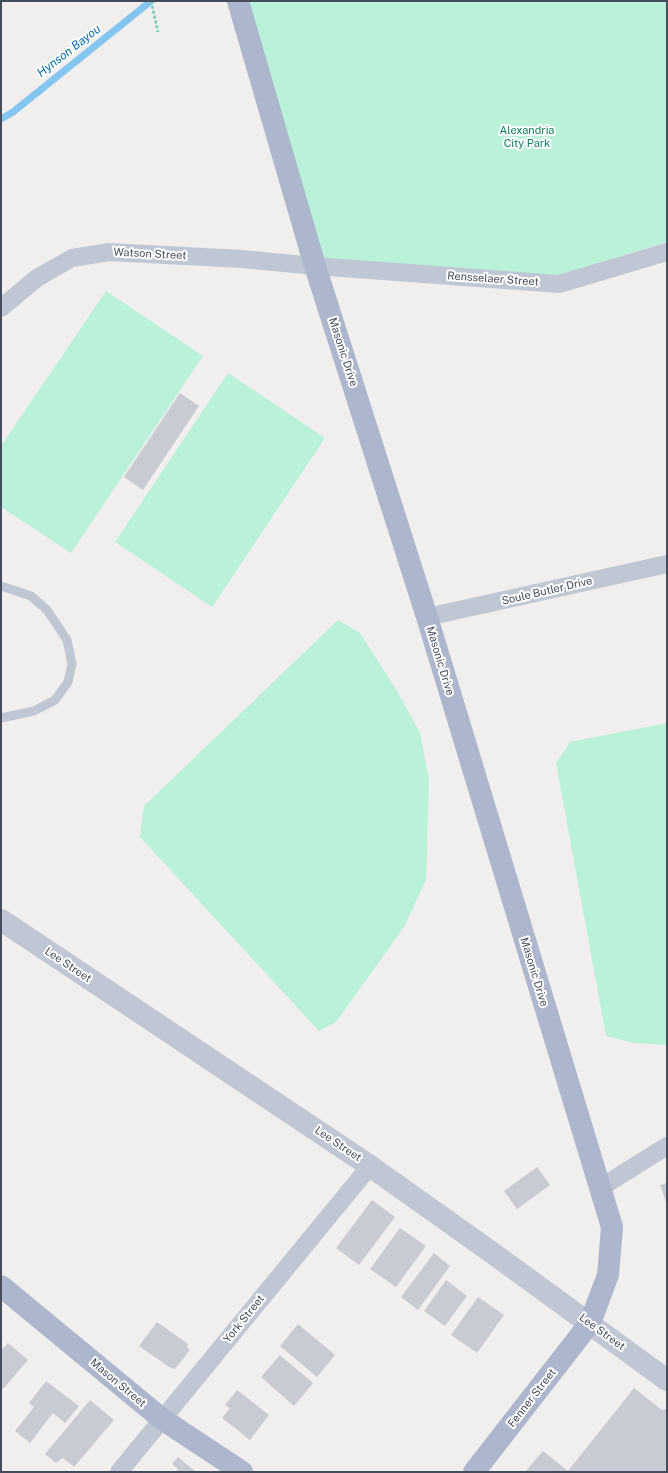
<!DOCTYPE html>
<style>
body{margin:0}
#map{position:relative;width:668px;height:1473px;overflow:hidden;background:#f1eeee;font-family:"Public Sans",sans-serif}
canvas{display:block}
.frame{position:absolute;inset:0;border:2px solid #454d5c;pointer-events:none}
</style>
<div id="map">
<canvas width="668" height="1473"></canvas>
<div class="frame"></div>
</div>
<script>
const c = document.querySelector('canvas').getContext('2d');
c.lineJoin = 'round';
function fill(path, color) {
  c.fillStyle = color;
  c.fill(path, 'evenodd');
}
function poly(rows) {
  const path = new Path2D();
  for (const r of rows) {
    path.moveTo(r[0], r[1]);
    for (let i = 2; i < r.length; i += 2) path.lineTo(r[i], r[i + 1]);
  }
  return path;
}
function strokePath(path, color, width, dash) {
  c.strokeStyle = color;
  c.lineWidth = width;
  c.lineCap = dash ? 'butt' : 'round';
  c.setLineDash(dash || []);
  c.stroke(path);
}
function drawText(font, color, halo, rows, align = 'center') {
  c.font = font + ' "Public Sans",sans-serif';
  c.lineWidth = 4;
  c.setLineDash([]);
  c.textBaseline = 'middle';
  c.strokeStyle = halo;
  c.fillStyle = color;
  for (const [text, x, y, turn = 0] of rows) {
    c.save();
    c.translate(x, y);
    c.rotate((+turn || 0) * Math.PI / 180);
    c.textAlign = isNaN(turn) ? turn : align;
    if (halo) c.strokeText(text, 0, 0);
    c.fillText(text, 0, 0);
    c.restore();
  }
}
fill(poly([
 [237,1,667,1,667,242,558,275,316,264],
 [106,291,203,356,71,553,1,507,1,446],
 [228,373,325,438,212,607,115,542],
 [338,620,360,633,397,691,420,733,429,779,426,880,404,927,336,1022,319,1031,140,837,144,806],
 [667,723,667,1045,634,1043,606,1036,556,763,570,742]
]), '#b9f1d9');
strokePath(poly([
 [1,119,13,112,151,1]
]), '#84c6f0', 7);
fill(poly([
 [180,393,199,406,143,490,124,477],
 [537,1167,550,1185,517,1209,504,1191],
 [667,1183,667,1205,660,1185],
 [372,1200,395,1217,359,1265,336,1248],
 [400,1228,426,1246,396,1287,370,1269],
 [434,1253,450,1266,418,1310,401,1297],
 [446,1280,467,1296,445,1326,424,1311],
 [478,1297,504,1315,477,1353,451,1335],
 [157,1322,188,1344,187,1347,190,1350,175,1369,169,1367,139,1346],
 [298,1324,335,1355,317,1377,280,1346],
 [8,1343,28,1360,3,1389,1,1387,1,1351],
 [280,1355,313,1383,294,1406,261,1377],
 [46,1381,79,1406,65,1423,53,1413,30,1443,15,1431,34,1407,29,1403],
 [634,1388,662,1410,667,1409,667,1472,525,1472,543,1451,568,1471],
 [237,1390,269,1415,250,1440,222,1418,230,1408,225,1405],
 [90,1400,114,1420,74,1467,63,1458,56,1463,45,1454],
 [178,1457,196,1472,176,1472,178,1469,172,1464]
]), '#c9cbd4');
strokePath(poly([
 [151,1,158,32]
]), '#70d0b2', 2.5, [3, 2]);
strokePath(poly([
 [1,586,31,596,47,610,67,640,72,664,68,682,55,700,34,711,1,718]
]), '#c0c7d4', 9);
strokePath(poly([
 [1,308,37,278,72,258,109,252,242,259,315,266,559,284,667,252],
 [427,617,667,564],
 [600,1188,667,1146],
 [119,1472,370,1166]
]), '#c0c7d4', 18);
strokePath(poly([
 [1,920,370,1166,491,1252,667,1380]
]), '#c0c7d4', 22);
strokePath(poly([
 [238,1,315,266,427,617,612,1227,608,1275,590,1323,474,1472],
 [1,1286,162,1419,242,1472]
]), '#acb7ce', 22);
drawText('11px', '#12815d', '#fff', [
 ["Alexandria",527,131],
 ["City Park",527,144]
]);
drawText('11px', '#454d5c', '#fff', [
 ["Watson Street",150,254,3],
 ["Rensselaer Street",493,279,4],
 ["Masonic Drive",343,352,72],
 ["Soule Butler Drive",547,591,-13],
 ["Masonic Drive",440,661,73],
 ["Lee Street",68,965,34],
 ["Masonic Drive",534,972,73],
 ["Lee Street",338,1144,34],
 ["York Street",244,1319,-51],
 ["Lee Street",602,1332,36],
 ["Mason Street",118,1383,40],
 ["Fenner Street",532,1398,-52]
]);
drawText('italic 12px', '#066dae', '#fff', [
 ["Hynson Bayou",69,51,-38]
]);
</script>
